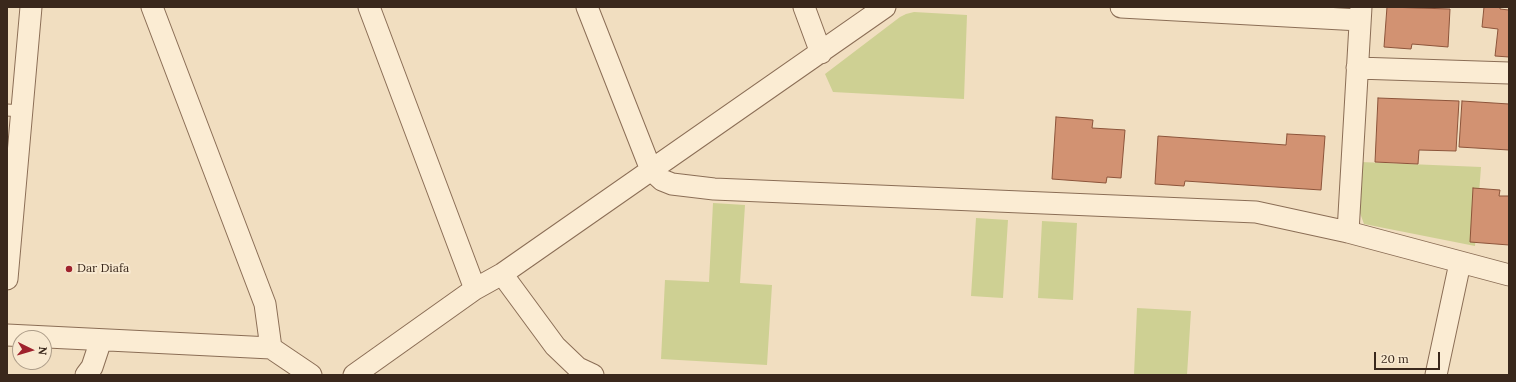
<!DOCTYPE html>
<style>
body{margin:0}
#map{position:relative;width:1516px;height:382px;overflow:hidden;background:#f1dec0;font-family:Lora,serif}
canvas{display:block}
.frame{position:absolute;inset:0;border:8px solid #3a281c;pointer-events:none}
.north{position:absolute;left:12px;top:330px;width:40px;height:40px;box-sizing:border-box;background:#f8e9d0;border:1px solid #ac9c88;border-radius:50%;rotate:95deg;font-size:11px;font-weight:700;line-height:16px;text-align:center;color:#3a281c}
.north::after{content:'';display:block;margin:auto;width:14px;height:18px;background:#9f222d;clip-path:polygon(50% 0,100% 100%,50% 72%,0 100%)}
.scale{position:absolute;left:1374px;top:352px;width:66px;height:18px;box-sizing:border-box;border:2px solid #3a281c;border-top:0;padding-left:5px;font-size:12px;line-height:14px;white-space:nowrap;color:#3a281c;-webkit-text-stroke:3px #f8e9d0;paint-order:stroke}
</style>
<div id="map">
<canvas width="1516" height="382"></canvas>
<div class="frame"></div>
<div class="north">N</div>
<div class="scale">20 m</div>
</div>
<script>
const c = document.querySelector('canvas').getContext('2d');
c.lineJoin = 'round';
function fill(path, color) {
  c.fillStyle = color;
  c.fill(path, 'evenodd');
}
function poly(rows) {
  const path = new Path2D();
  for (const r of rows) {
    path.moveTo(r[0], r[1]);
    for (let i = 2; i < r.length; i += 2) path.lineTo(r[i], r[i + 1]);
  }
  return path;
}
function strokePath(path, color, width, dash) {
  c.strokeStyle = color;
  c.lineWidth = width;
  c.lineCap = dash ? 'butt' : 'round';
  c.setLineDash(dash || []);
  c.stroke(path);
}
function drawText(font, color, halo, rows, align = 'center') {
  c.font = font + ' Lora,serif';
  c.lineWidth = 4;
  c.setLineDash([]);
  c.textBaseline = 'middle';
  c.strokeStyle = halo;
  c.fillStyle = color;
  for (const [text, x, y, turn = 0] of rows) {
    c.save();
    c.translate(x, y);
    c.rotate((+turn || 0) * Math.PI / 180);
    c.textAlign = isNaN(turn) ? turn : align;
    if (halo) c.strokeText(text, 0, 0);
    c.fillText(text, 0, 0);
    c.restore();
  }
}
fill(poly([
 [914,12,967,15,964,99,833,92,825,74,900,17,906,14],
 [1361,162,1481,167,1475,246,1364,224,1360,213],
 [713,203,745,205,740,283,772,285,767,365,661,359,665,280,709,282],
 [976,218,1008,220,1003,298,971,296],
 [1042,221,1077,223,1073,300,1038,298],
 [1137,308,1191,311,1187,375,1134,375]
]), '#ced093');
const building = poly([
 [1387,7,1450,9,1448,47,1412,44,1411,49,1384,47,1387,7],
 [1484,7,1500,7,1500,9,1509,10,1509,57,1495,56,1498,29,1482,27,1484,7],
 [1378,98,1459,101,1456,151,1419,150,1418,164,1375,162,1378,98],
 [1462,101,1509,104,1509,150,1459,147,1462,101],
 [1056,117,1093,120,1092,128,1125,130,1121,178,1107,177,1106,183,1052,179,1056,117],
 [1287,134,1325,136,1321,190,1185,181,1184,186,1155,184,1158,136,1286,145,1287,134],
 [1473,188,1500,190,1499,196,1509,196,1509,245,1470,242,1473,188]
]);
fill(building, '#d29272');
strokePath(building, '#8c543a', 1);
const service = poly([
 [7,110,22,111]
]);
const minor = poly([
 [152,7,265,304,271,348],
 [369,7,475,289],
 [587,7,651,170,662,180,672,184,714,189,1256,212,1348,232,1509,275],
 [804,7,821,53],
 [1121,7,1360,20],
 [1357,68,1509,73],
 [1348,232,1361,7],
 [502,274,555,346,578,368,593,375],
 [7,279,31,7],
 [7,335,271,348,311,375],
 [86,375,92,367,101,340],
 [354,375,475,289,502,274,885,7],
 [1436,375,1460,263]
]);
strokePath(service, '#8b6e56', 13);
strokePath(minor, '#8b6e56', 23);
strokePath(service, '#fbecd3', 11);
strokePath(minor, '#fbecd3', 21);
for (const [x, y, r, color] of [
 [69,269,4,"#9f222d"]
]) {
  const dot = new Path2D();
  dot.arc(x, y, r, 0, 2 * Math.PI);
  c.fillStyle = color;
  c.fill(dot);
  strokePath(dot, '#f8e9d0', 1.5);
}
drawText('12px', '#3a281c', '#f8e9d0', [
 ["Dar Diafa",77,269]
], 'left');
</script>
